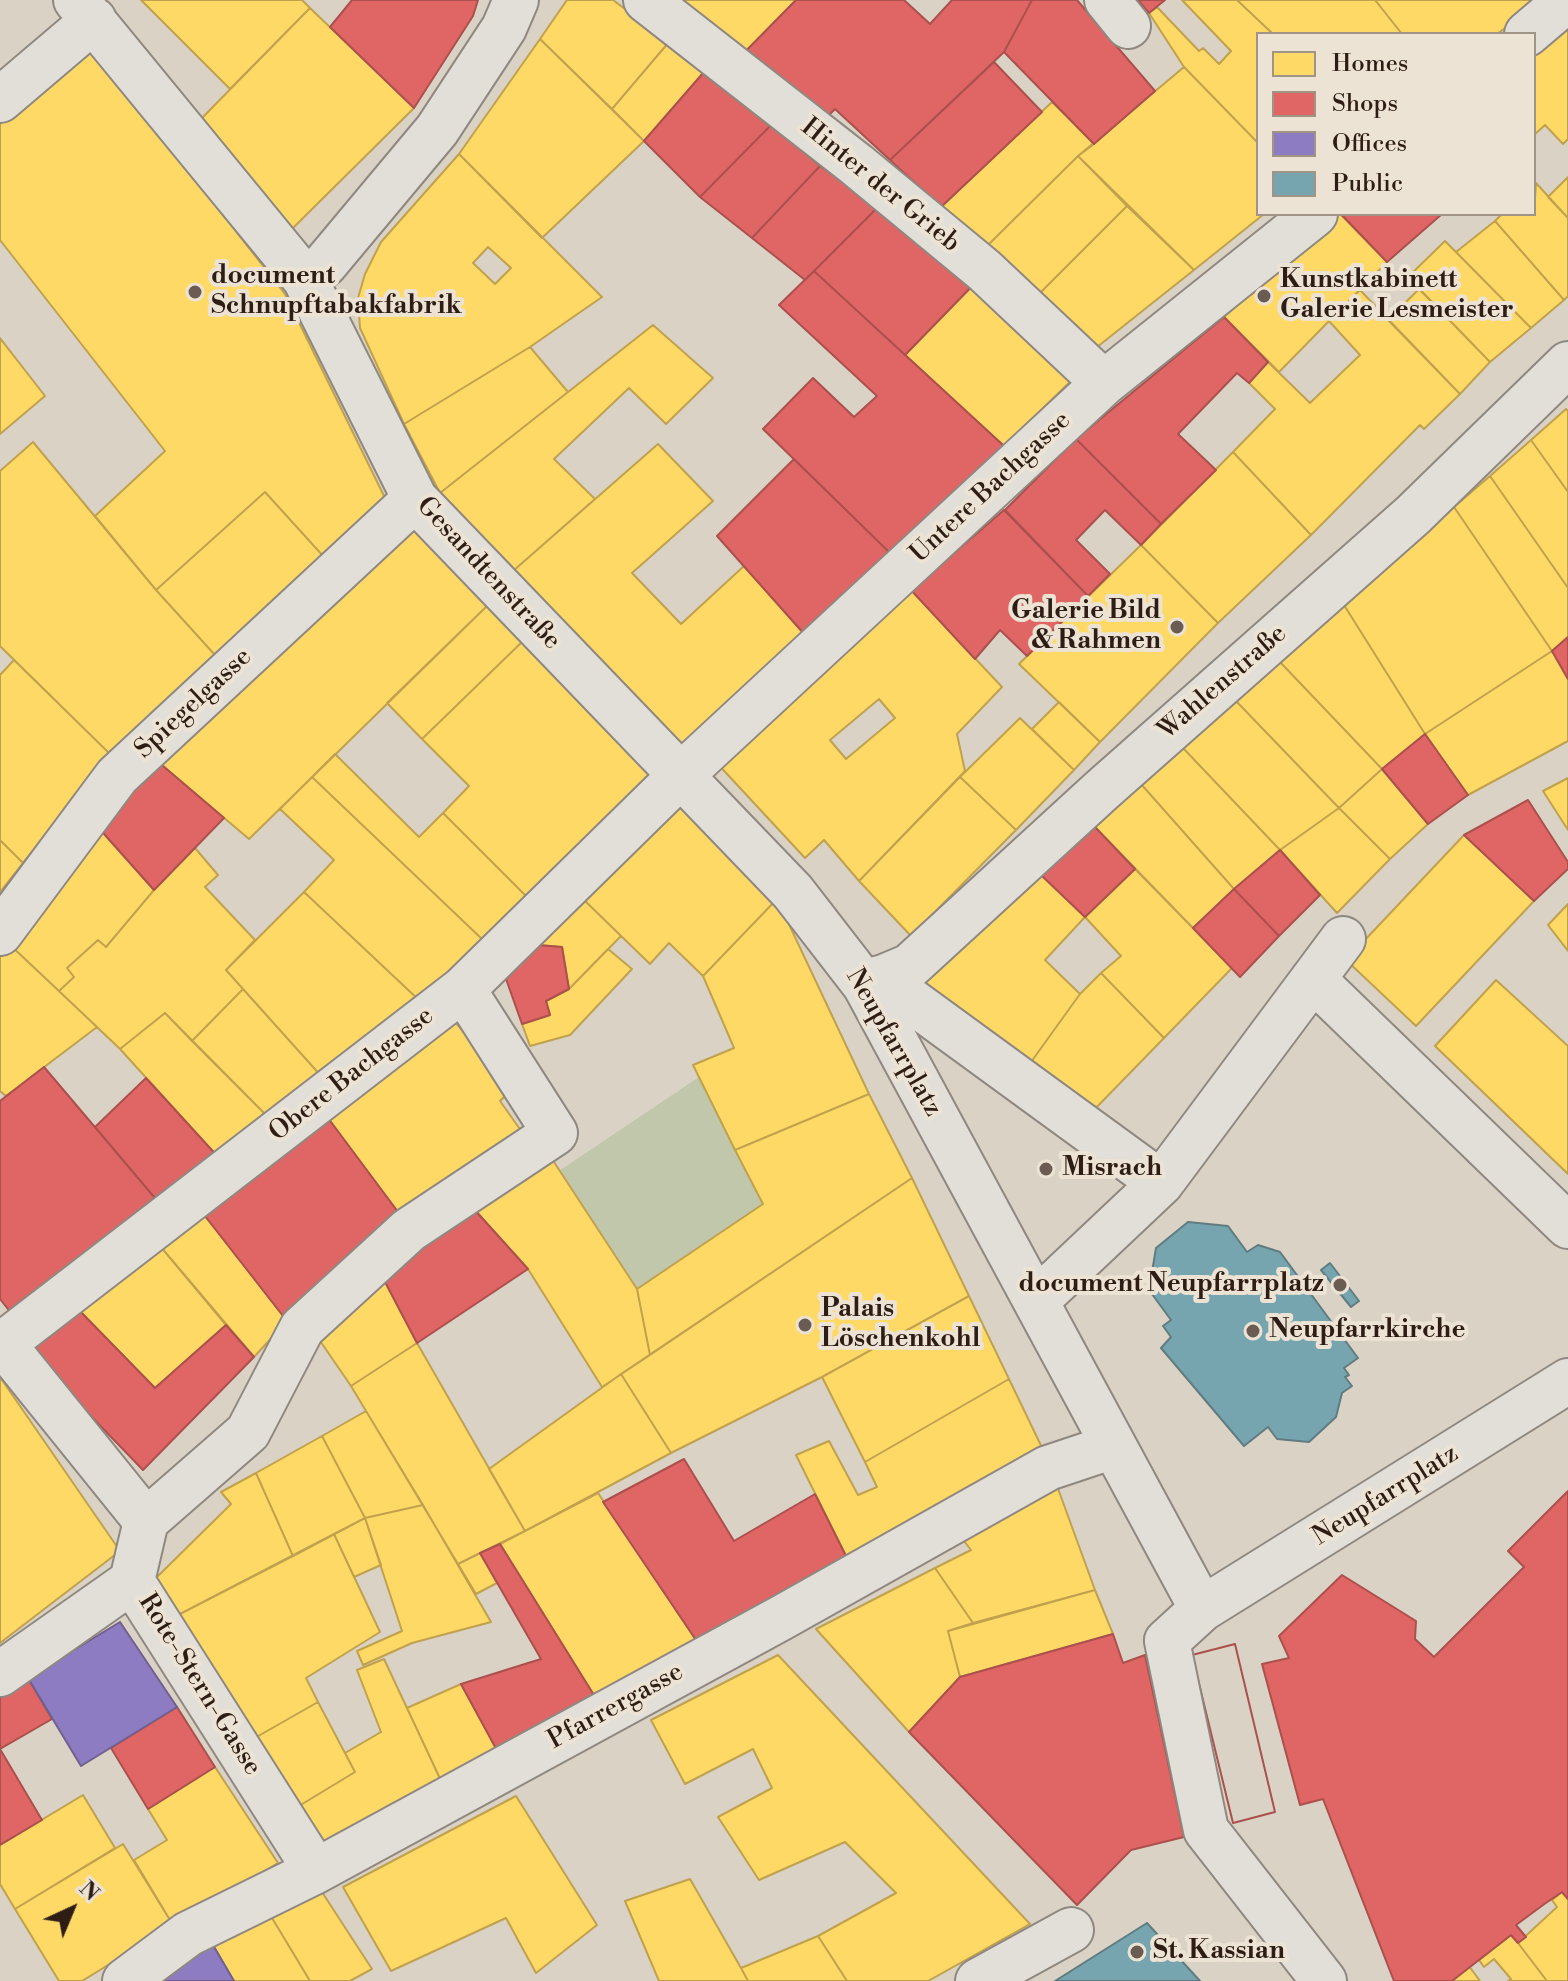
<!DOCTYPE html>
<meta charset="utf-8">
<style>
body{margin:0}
#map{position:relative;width:1568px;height:1981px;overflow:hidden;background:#dad2c5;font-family:"Libre Bodoni",serif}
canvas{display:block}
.legend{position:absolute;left:1256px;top:32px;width:280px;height:184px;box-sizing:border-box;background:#ece3d4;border:2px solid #a09487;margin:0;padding:10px 14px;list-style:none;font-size:24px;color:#2e1d14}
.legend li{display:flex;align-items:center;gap:16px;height:40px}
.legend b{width:40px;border:2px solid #a09487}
.north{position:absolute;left:32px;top:1869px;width:80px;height:80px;-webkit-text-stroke:6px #ece3d4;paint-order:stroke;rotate:44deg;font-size:22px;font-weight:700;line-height:32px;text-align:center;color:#2e1d14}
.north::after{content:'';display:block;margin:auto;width:28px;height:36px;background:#2e1d14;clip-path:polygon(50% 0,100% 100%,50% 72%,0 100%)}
</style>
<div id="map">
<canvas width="1568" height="1981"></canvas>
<ul class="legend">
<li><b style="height:22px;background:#ffd966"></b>Homes</li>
<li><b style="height:22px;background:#e06666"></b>Shops</li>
<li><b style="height:22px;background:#8e7cc3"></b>Offices</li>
<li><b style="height:22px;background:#76a5af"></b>Public</li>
</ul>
<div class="north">N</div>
</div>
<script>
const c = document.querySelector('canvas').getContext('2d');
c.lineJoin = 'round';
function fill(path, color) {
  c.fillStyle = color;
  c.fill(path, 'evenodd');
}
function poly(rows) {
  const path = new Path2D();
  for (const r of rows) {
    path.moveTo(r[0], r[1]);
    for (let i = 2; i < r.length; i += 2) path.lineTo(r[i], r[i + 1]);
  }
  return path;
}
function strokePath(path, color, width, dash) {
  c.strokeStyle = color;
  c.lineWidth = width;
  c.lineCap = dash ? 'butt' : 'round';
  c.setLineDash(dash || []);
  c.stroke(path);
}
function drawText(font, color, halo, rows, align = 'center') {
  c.font = font + ' "Libre Bodoni",serif';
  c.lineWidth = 8;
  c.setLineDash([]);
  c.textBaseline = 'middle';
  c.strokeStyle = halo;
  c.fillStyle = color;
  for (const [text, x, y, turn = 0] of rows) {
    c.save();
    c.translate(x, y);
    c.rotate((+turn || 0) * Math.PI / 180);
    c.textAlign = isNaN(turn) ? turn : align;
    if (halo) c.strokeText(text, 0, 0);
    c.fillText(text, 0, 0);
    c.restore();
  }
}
fill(poly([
 [699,1077,763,1204,637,1289,559,1171]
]), '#c1c7ab');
const homes = poly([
 [141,0,302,0,310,8,230,89,141,0],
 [567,0,613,0,669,42,612,109,540,39,567,0],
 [670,0,796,0,738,59,670,0],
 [1182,0,1237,0,1273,34,1258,34,1258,143,1184,67,1149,13,1157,7,1199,51,1203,48,1219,64,1231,51,1182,0],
 [1237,0,1375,0,1402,34,1273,34,1237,0],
 [1375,0,1543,0,1497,34,1402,34,1375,0],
 [310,8,414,108,292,229,201,119,310,8],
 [1568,15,1568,139,1563,144,1545,125,1534,135,1534,44,1568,15],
 [540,39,644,141,542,238,459,154,540,39],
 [669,42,704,72,644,141,612,109,669,42],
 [92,48,285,294,385,498,324,557,265,492,156,590,95,516,165,451,0,240,0,124,92,48],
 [1184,67,1258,143,1258,214,1264,214,1194,270,1078,156,1184,67],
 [1052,102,1094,144,1078,156,982,251,941,207,1052,102],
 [459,154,602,297,530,347,404,424,360,328,358,298,365,274,381,242,459,154],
 [488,247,511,268,495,284,473,263,488,247],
 [1078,156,1127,206,1032,301,982,251,1078,156],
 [1568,177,1568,218,1548,197,1568,177],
 [1536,183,1568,218,1568,296,1564,300,1495,221,1502,214,1534,214,1536,183],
 [1127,206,1194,270,1087,355,1032,301,1127,206],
 [1340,214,1387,262,1279,372,1224,317,1340,214],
 [1495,221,1564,300,1531,328,1456,252,1495,221],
 [1445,241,1531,328,1490,362,1408,277,1445,241],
 [979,279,1077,375,1004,446,905,355,979,279],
 [1419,289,1490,362,1460,394,1388,320,1419,289],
 [1360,290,1460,394,1424,429,1420,425,1311,535,1233,452,1275,409,1249,383,1268,362,1310,403,1360,355,1329,321,1360,290],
 [653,325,713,378,666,424,629,388,554,459,595,499,513,571,440,493,653,325],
 [0,338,45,396,0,434,0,338],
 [530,347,568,392,440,493,404,424,530,347],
 [1566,409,1568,411,1568,492,1531,440,1566,409],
 [1531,440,1568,492,1568,588,1490,476,1531,440],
 [33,442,156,590,215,655,111,755,0,646,0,471,33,442],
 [658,444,713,501,632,573,681,624,744,566,806,636,682,756,513,571,658,444],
 [1233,452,1311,535,1218,623,1141,545,1233,452],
 [1490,476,1568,588,1568,637,1552,651,1454,507,1490,476],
 [265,492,324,557,215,655,156,590,265,492],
 [1454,507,1552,651,1425,734,1344,605,1454,507],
 [417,527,489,604,249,839,156,760,417,527],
 [1141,545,1218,623,1100,742,1019,664,1141,545],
 [911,590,1002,687,957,734,965,771,859,881,824,840,805,858,715,761,911,590],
 [879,699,895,718,846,759,830,740,879,699],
 [489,604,524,640,422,739,387,703,489,604],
 [1344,605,1425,734,1382,769,1280,662,1344,605],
 [524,640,651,774,526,896,443,813,469,786,422,739,524,640],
 [1552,651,1568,679,1568,741,1468,795,1425,734,1552,651],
 [14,660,111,755,23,863,0,840,0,675,14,660],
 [1280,662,1382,769,1339,808,1236,701,1280,662],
 [1236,701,1339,808,1280,850,1183,748,1236,701],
 [1059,702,1100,742,1074,770,1032,729,1059,702],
 [1020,718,1074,770,1016,830,960,777,1020,718],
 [1183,748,1280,850,1234,889,1141,784,1183,748],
 [335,754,419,837,443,813,526,896,483,940,312,777,335,754],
 [1382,769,1428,824,1390,859,1339,808,1382,769],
 [312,777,483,940,421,1002,304,892,334,860,280,809,312,777],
 [960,777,1016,830,911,936,859,881,960,777],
 [1568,778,1568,830,1543,791,1568,778],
 [1141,784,1234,889,1193,928,1094,826,1141,784],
 [674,801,777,899,703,976,669,943,650,964,582,898,674,801],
 [1339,808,1390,859,1337,913,1280,850,1339,808],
 [97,826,154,890,106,947,98,940,67,968,74,977,59,991,8,943,97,826],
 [1464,835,1534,901,1416,1026,1346,960,1464,835],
 [0,840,23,863,0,892,0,840],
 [195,848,218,875,205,887,255,940,226,970,243,989,192,1041,165,1013,120,1049,59,991,74,977,67,968,98,940,106,947,154,890,195,848],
 [1135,869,1232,968,1164,1038,1101,973,1121,956,1085,917,1135,869],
 [1040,874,1085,917,1045,960,1080,994,1026,1069,911,988,1040,874],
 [304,892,421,1002,322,1077,226,970,304,892],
 [582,898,621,936,569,989,562,947,538,945,582,898],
 [777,899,869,1094,735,1150,693,1065,734,1048,703,976,777,899],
 [1568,904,1568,951,1548,925,1568,904],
 [8,943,97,1027,6,1096,0,1091,0,953,8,943],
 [608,949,632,969,570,1035,530,1046,522,1024,550,1015,546,1001,569,989,608,949],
 [1101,973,1164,1038,1090,1114,1026,1069,1080,994,1101,973],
 [1496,980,1568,1046,1568,1174,1435,1046,1496,980],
 [243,989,322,1077,269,1118,192,1041,243,989],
 [165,1013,269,1118,219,1158,120,1049,165,1013],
 [447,1013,513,1088,500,1101,522,1132,401,1216,322,1110,447,1013],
 [869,1094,912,1178,650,1355,637,1289,763,1204,735,1150,869,1094],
 [552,1159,637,1289,650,1355,602,1387,528,1269,473,1208,552,1159],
 [912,1178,969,1296,822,1377,671,1453,621,1374,912,1178],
 [198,1207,287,1321,254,1357,155,1240,198,1207],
 [155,1240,226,1325,155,1388,73,1304,155,1240],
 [383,1278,417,1343,351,1386,316,1335,383,1278],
 [969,1296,1009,1379,865,1462,822,1377,969,1296],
 [417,1343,525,1531,458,1564,351,1386,417,1343],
 [621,1374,671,1453,525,1531,489,1469,621,1374],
 [0,1377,120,1551,0,1643,0,1377],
 [1009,1379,1047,1458,849,1562,796,1455,829,1441,858,1495,877,1487,865,1462,1009,1379],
 [366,1411,423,1505,365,1518,322,1436,366,1411],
 [322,1436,365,1518,293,1556,256,1473,322,1436],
 [256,1473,293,1556,178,1615,156,1578,231,1504,221,1492,256,1473],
 [1053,1475,1095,1590,973,1623,935,1568,971,1550,957,1532,1053,1475],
 [598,1493,698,1643,597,1700,500,1544,598,1493],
 [423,1505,491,1622,412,1643,363,1665,357,1651,402,1631,365,1518,423,1505],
 [365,1518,381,1565,354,1577,334,1534,365,1518],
 [334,1534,380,1632,306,1678,318,1702,253,1739,178,1615,334,1534],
 [480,1553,497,1583,476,1594,458,1564,480,1553],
 [935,1568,973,1623,948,1631,960,1677,909,1732,816,1629,935,1568],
 [1095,1590,1113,1634,960,1677,948,1631,1095,1590],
 [778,1655,1030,1924,928,1981,847,1981,818,1936,896,1893,845,1842,759,1880,718,1817,772,1788,753,1749,685,1784,651,1720,778,1655],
 [384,1659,443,1785,324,1857,294,1809,355,1772,345,1753,381,1732,357,1670,384,1659],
 [461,1684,499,1754,443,1785,407,1708,461,1684],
 [318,1702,355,1772,294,1809,253,1739,318,1702],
 [215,1767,278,1863,173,1925,134,1860,167,1840,148,1809,215,1767],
 [83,1795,115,1848,15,1909,0,1884,0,1845,83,1795],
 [516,1796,597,1925,536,1973,506,1918,391,1971,343,1887,516,1796],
 [123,1844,173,1925,82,1981,59,1981,15,1909,123,1844],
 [690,1879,741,1968,748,1981,659,1981,625,1901,690,1879],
 [320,1889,372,1969,350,1981,310,1981,269,1913,320,1889],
 [1562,1892,1568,1899,1568,1981,1547,1981,1518,1943,1557,1907,1552,1900,1562,1892],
 [269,1913,310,1981,234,1981,210,1940,269,1913],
 [1511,1935,1518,1943,1547,1981,1508,1981,1511,1979,1494,1959,1484,1967,1479,1960,1511,1935],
 [818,1936,847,1981,748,1981,741,1968,818,1936],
 [1469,1966,1480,1981,1452,1981,1469,1966]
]);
fill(homes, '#ffd966');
strokePath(homes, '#c0a14d', 2);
const shops = poly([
 [352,0,478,0,473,16,414,108,330,27,352,0],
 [796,0,904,0,930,24,952,0,1032,0,1004,52,890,160,835,109,819,125,738,59,796,0],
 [1032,0,1077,0,1155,91,1094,144,1004,52,1032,0],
 [1138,0,1165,0,1149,13,1138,0],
 [994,62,1042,112,941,207,890,160,994,62],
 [704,72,772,124,700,197,644,141,704,72],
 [772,124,820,166,752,238,700,197,772,124],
 [820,166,879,206,805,280,752,238,820,166],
 [879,206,979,279,905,355,814,271,879,206],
 [1341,214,1442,214,1387,262,1341,214],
 [814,271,1004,446,891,554,763,429,813,378,854,417,877,396,779,305,814,271],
 [1224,317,1268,362,1249,383,1237,373,1178,434,1216,470,1161,524,1076,439,1224,317],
 [1076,439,1161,524,1141,545,1105,510,1076,540,1110,574,1088,596,1005,510,1076,439],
 [794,459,891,554,806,636,717,536,794,459],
 [1004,510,1088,596,1027,656,1000,630,975,659,911,590,1004,510],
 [1568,637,1568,679,1552,651,1568,637],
 [1425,734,1468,795,1428,824,1382,769,1425,734],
 [156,760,224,818,154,890,97,826,156,760],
 [1528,800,1568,862,1568,869,1534,901,1464,835,1528,800],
 [1094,826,1135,869,1085,917,1040,874,1094,826],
 [1280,850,1320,895,1279,936,1234,889,1280,850],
 [1234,889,1279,936,1240,977,1193,928,1234,889],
 [538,945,562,947,569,989,546,1001,550,1015,522,1024,506,979,538,945],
 [44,1067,160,1204,15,1318,0,1299,0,1101,44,1067],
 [146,1078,219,1158,160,1204,95,1127,146,1078],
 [322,1110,401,1216,287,1321,198,1207,322,1110],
 [473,1208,528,1269,417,1343,383,1278,473,1208],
 [73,1304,155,1388,226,1325,254,1357,143,1470,22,1345,73,1304],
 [684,1459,734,1541,815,1494,849,1562,698,1643,603,1502,684,1459],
 [1568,1491,1568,1899,1562,1892,1543,1905,1516,1925,1526,1937,1518,1943,1511,1935,1452,1981,1394,1981,1323,1799,1300,1805,1262,1664,1289,1658,1279,1636,1342,1575,1416,1621,1415,1639,1434,1657,1524,1567,1508,1551,1568,1491],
 [500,1544,597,1700,499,1754,461,1684,541,1659,480,1553,500,1544],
 [1113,1634,1123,1663,1145,1655,1184,1837,1131,1850,1077,1905,909,1732,960,1677,1113,1634],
 [1235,1644,1275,1812,1233,1823,1192,1655,1235,1644],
 [1235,1644,1275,1812,1233,1823,1192,1655,1235,1644],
 [28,1678,52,1719,0,1749,42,1820,0,1845,0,1694,28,1678],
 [177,1707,215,1767,148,1809,111,1748,177,1707]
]);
fill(shops, '#e06666');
strokePath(shops, '#ab504d', 2);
const offices = poly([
 [120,1622,177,1707,81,1766,28,1678,120,1622],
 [210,1940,234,1981,157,1981,210,1940]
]);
fill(offices, '#8e7cc3');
strokePath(offices, '#71608e', 2);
const public = poly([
 [1188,1222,1228,1226,1247,1252,1258,1245,1280,1252,1358,1358,1344,1368,1349,1375,1345,1377,1352,1386,1342,1393,1336,1417,1309,1442,1277,1439,1268,1427,1244,1446,1161,1348,1171,1337,1163,1326,1171,1320,1149,1290,1156,1248,1188,1222],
 [1330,1263,1359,1301,1351,1307,1321,1270,1330,1263],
 [1147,1923,1200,1981,1055,1981,1147,1923]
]);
fill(public, '#76a5af');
strokePath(public, '#607c80', 2);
const minor = poly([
 [76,0,305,279,415,499,793,892,865,985,1202,1609,1568,1381],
 [646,0,857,165,984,270,1104,383],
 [1107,0,1128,26],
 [1527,34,1567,0],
 [0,100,94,20],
 [305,279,325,264,437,130,504,28,516,0],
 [0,933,117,776,415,499],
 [880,978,1161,1183],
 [1313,979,1568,1226],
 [865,985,910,966,1102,790,1413,515,1568,364],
 [1036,1301,1161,1183,1343,939],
 [0,1340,146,1521,132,1581,316,1871],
 [0,1346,463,989,680,776,1104,383,1315,214],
 [146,1521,248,1432,302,1328,409,1230,555,1133,463,989],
 [1202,1609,1167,1641,1206,1830,1324,1981],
 [0,1674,132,1581],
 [125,1981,188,1934,316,1871,781,1618,1048,1468,1114,1446],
 [978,1981,1071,1930]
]);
strokePath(minor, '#8f8880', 48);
strokePath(minor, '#e2dfd9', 44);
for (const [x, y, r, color] of [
 [195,292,8,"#6a5c52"],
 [1264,296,8,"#6a5c52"],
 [1177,627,8,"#6a5c52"],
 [1046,1169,8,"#6a5c52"],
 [1340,1285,8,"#6a5c52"],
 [805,1325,8,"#6a5c52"],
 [1253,1331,8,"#6a5c52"],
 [1137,1952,8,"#6a5c52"]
]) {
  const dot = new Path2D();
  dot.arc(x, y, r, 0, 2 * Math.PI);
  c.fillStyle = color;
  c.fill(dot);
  strokePath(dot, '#ece3d4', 3);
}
drawText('26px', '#2e1d14', '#ece3d4', [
 ["Hinter der Grieb",880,186,39],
 ["Untere Bachgasse",991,488,-43],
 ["Gesandtenstraße",488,574,47],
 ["Wahlenstraße",1223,683,-41],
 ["Spiegelgasse",194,704,-43],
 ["Neupfarrplatz",893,1043,60],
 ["Obere Bachgasse",352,1075,-38],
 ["Neupfarrplatz",1386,1496,-32],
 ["Rote-Stern-Gasse",199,1685,58],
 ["Pfarrergasse",616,1707,-29]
]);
drawText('bold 26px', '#2e1d14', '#ece3d4', [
 ["document",211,277],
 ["Schnupftabakfabrik",211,307],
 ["Kunstkabinett",1280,281],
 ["Galerie Lesmeister",1280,311],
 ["Galerie Bild",1161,612,"right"],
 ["& Rahmen",1161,642,"right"],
 ["Misrach",1062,1169],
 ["document Neupfarrplatz",1324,1285,"right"],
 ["Palais",821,1310],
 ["Löschenkohl",821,1340],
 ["Neupfarrkirche",1269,1331],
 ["St. Kassian",1153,1952]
], 'left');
</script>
